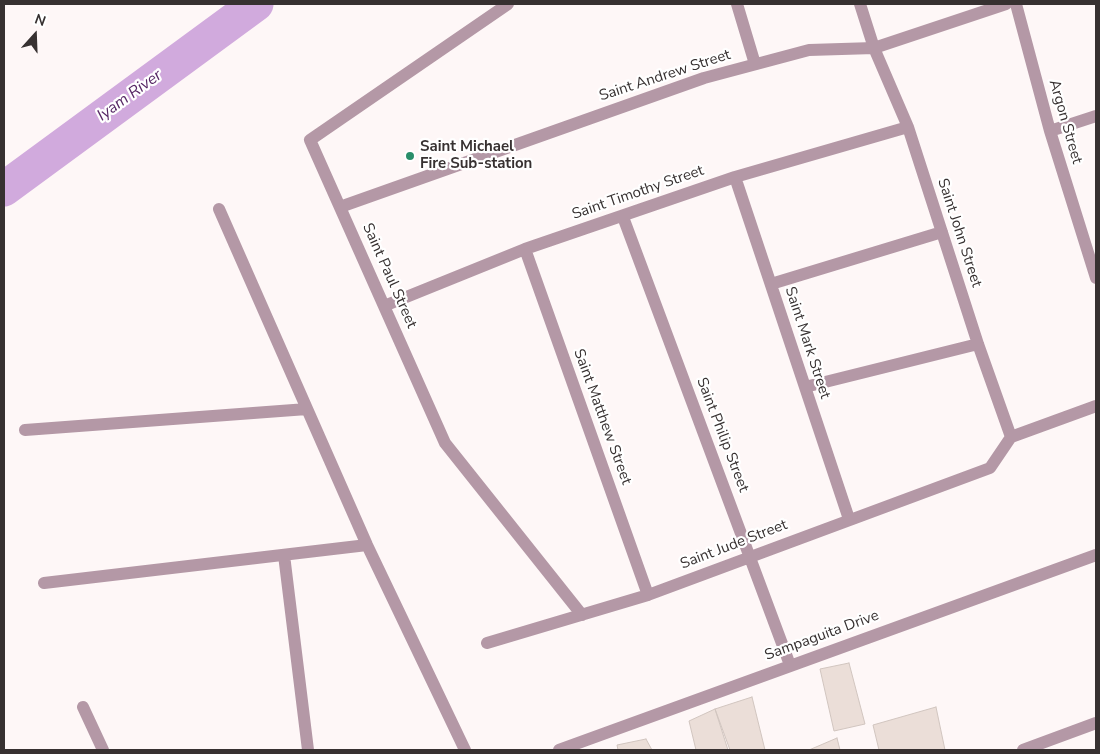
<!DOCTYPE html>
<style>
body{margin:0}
#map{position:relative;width:1100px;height:754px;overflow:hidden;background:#fef7f7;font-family:"Nunito Sans",sans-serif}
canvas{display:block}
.frame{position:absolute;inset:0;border:5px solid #373131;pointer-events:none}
.north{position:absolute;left:10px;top:10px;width:50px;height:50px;-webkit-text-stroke:4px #fff;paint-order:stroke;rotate:20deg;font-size:14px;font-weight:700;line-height:20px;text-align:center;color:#373131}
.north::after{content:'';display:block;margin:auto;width:18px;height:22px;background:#373131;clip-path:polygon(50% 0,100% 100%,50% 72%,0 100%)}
</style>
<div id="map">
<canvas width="1100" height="754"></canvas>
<div class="frame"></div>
<div class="north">N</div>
</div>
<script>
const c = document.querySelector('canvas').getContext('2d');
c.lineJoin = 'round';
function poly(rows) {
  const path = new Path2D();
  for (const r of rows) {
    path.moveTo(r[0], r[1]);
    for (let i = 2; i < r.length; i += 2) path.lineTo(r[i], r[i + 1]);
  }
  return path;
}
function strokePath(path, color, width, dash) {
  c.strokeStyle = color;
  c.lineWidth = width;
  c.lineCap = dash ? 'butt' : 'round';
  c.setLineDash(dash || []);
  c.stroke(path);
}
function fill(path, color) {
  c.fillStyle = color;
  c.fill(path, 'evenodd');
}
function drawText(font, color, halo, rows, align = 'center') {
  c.font = font + ' "Nunito Sans",sans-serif';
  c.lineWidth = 4.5;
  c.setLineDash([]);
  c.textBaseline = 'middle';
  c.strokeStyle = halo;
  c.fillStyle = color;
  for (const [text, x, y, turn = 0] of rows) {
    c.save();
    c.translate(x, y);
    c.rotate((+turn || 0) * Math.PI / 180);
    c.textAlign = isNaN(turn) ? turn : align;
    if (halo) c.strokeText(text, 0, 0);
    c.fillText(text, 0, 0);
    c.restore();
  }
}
strokePath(poly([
 [4,189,256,4]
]), '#d1aadd', 35);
const building = poly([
 [849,663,865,724,834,731,820,669,849,663],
 [752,697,765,750,730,750,715,709,752,697],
 [936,707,945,750,879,750,873,725,936,707],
 [715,709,728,750,696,750,689,721,715,709],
 [837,738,840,750,809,750,837,738],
 [646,739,652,750,618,750,617,745,646,739]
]);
fill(building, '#ebded8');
strokePath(building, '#d1c5bf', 1);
strokePath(poly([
 [508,4,310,140,445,443,582,615],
 [737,4,755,64],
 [1016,4,1050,131,1096,278],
 [1050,131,1096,116],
 [735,177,849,519],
 [340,207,704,78,809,50,874,48,1006,4],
 [219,209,367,545,465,750],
 [623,217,790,665],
 [525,249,648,595],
 [771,284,942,232],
 [384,306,525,249,735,177,908,127],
 [805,387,978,344],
 [25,430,307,409],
 [1011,437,1096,406],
 [284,555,308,750],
 [44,583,367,545],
 [487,643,648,595,990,468,1011,437,978,344,908,127,874,48,860,4],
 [83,707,103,750],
 [559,750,1096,555],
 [1023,750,1096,723]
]), '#b498a6', 12);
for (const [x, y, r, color] of [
 [410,156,5,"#298e6a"]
]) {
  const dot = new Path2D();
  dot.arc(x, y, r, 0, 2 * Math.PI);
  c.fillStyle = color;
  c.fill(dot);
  strokePath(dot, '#fff', 2);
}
drawText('15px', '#373131', '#fff', [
 ["Saint Andrew Street",665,76,-18],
 ["Argon Street",1065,122,74],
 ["Saint Timothy Street",638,193,-19],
 ["Saint John Street",959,233,72],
 ["Saint Paul Street",389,276,66],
 ["Saint Mark Street",807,343,72],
 ["Saint Matthew Street",602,417,70],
 ["Saint Philip Street",722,435,69],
 ["Saint Jude Street",734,545,-21],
 ["Sampaguita Drive",822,636,-20]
]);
drawText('bold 15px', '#373131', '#fff', [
 ["Saint Michael",420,147],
 ["Fire Sub-station",420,164]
], 'left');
drawText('italic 16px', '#572865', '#fff', [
 ["Iyam River",130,96,-36]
]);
</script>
